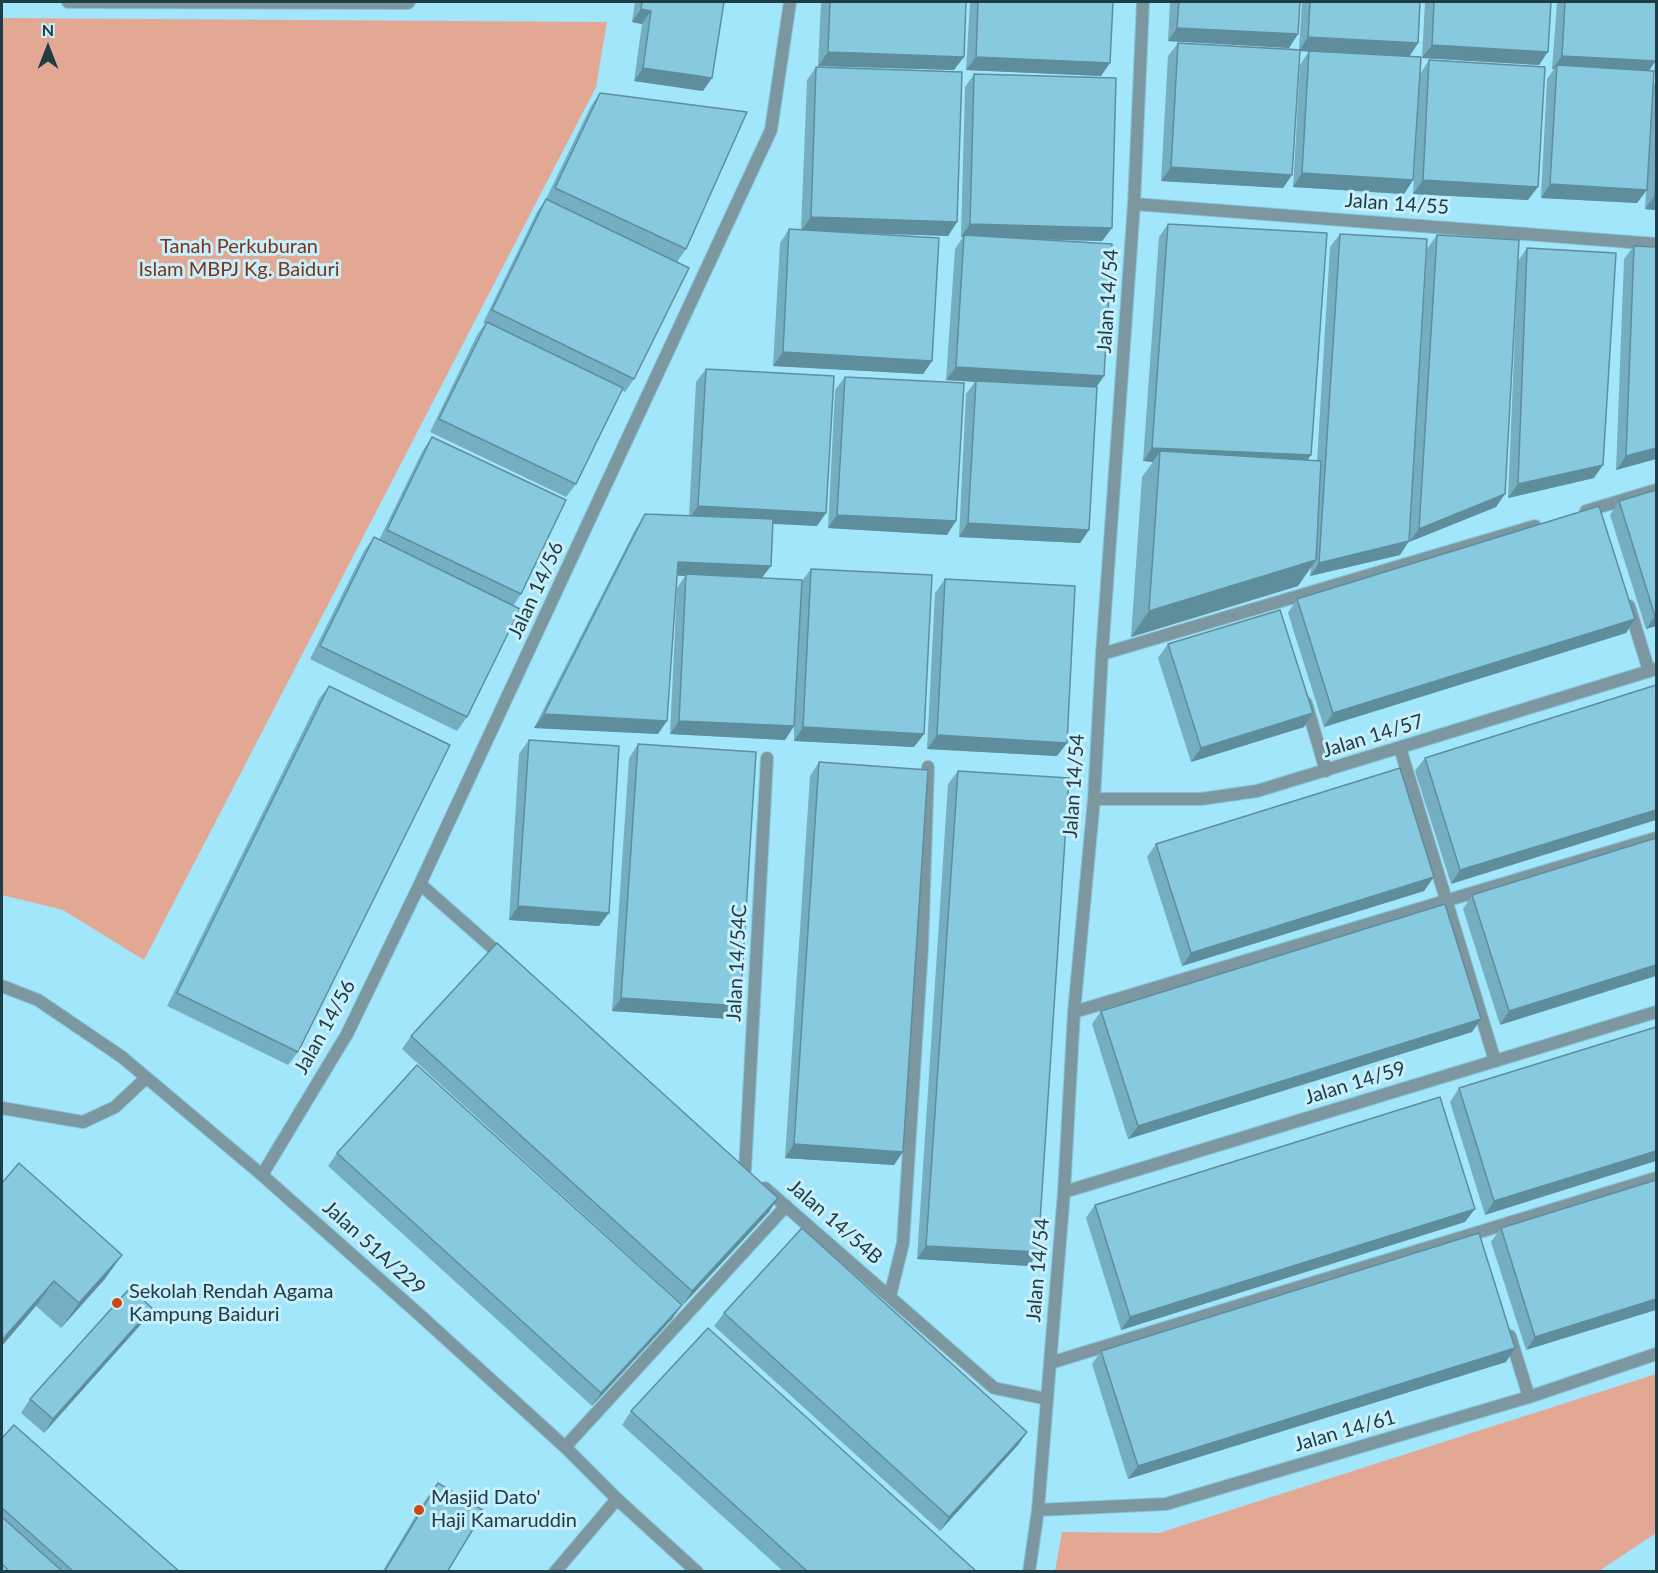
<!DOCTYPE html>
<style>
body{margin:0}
#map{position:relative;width:1658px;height:1573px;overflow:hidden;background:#a2e6fb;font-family:Lato,sans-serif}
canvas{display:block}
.frame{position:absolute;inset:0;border:3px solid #203c44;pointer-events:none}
.north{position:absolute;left:18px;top:18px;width:60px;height:60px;-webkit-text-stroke:4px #c8effc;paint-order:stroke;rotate:0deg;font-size:16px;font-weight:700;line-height:24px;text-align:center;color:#203c44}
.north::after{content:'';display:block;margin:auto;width:21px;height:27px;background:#203c44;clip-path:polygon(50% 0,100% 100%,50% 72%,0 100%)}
</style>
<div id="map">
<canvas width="1658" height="1573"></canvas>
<div class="frame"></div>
<div class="north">N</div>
</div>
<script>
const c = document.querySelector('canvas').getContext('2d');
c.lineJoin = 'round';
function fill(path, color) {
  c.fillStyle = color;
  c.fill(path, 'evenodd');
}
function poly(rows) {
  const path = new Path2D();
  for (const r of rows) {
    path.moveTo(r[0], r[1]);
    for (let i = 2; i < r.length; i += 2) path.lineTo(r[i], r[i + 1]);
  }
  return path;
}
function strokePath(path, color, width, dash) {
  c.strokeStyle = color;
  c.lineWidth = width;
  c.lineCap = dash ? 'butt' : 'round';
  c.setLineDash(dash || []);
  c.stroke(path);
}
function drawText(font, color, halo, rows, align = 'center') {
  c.font = font + ' Lato,sans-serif';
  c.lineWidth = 6;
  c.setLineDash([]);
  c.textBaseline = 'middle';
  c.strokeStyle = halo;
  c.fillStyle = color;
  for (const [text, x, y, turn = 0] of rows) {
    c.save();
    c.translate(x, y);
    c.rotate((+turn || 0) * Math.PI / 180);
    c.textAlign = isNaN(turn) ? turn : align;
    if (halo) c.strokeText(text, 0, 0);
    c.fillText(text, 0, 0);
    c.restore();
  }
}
fill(poly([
 [2,18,607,22,596,87,144,960,63,910,2,895],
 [1656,1374,1656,1533,1599,1571,1055,1571,1062,1532,1159,1533]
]), '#e3a894');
const service = poly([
 [68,2,408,3,409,2],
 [1586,511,1656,490],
 [1629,606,1649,671],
 [1102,654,1535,526],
 [1306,703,1326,771],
 [1400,748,1495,1061],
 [1074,1012,1656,838],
 [2,1108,83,1122,115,1107,146,1078],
 [1510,1336,1529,1397],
 [1050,1363,1656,1178],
 [565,1447,786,1206],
 [555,1572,617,1499]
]);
const minor = poly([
 [1134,204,1656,244],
 [1094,799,1201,799,1257,791,1656,669],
 [420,884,504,958],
 [745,1170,767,758],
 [262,1175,347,1034,420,884,771,130,790,2],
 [765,1188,994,1388,1047,1399],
 [1064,1192,1656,1012],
 [890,1296,903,1243,922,948,928,767],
 [1038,1510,1166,1504,1529,1397,1656,1354],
 [1029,1572,1038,1510,1064,1192,1074,1012,1094,799,1102,654,1134,204,1143,2]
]);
const tertiary = poly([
 [2,986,38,1000,122,1057,262,1175,422,1317,565,1447,617,1499,697,1572]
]);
strokePath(service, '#88c4d6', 14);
strokePath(minor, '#88c4d6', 14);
strokePath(tertiary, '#88c4d6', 14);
strokePath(service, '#7c97a0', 12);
strokePath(minor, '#7c97a0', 12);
strokePath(tertiary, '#7c97a0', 12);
fill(poly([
 [635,2,724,2,703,91,634,81,642,24,632,22],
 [821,2,966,2,954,70,818,66],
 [970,2,1113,2,1101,76,966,70],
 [1170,2,1300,2,1298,34,1289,48,1168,41],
 [1302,2,1420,2,1418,43,1409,57,1413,180,1404,194,1293,187,1300,65,1309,51,1363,54,1300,51,1292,175,1283,188,1161,181,1168,56,1178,43,1299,49],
 [1425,2,1551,2,1539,65,1422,58],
 [1557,2,1656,2,1656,72,1654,72,1655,62,1649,71,1653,86,1656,81,1656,210,1645,209,1646,190,1637,203,1541,198,1547,79,1554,69,1552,69],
 [1429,60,1528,200,1413,194,1420,74],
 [816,67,957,222,948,236,844,232,932,361,923,374,773,366,780,243,789,229,801,230,807,80],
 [974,74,1112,228,1102,241,1016,239,1104,376,1096,387,1089,530,1080,543,959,537,966,394,975,382,946,380,955,249,963,237,961,237,965,87],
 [600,93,686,249,677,262,634,379,625,392,621,390,576,484,566,497,430,432,477,335,485,324,483,323,537,212,546,199,591,106],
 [1168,224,1311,455,1307,460,1317,461,1330,247,1340,234,1400,555,1310,576,1311,567,1298,586,1131,637,1142,477,1153,462,1143,461,1159,237],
 [1437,235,1496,507,1409,542,1427,249],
 [1634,246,1656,247,1656,459,1616,470,1624,259],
 [1527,248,1594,478,1508,498,1518,261],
 [706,369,817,526,773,524,762,578,802,581,811,569,924,734,914,747,794,741,794,726,785,740,670,734,677,588,685,576,677,575,658,734,534,728,636,528,645,514,689,516,696,382],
 [845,377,947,535,828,528,835,390],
 [432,437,521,594,513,606,467,717,457,731,310,659,364,551,374,537,379,540,423,450],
 [1656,490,1656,626,1646,629,1610,515,1619,501],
 [945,579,1057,756,927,749,935,593],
 [1297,599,1635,619,1626,633,1324,727,1288,613],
 [1168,644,1313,713,1304,727,1191,762,1158,658],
 [1656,685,1451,884,1415,771,1425,758],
 [329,686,298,1052,288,1065,167,1006,319,699],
 [529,740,599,926,509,920,519,754],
 [638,744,740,1006,730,1019,612,1011,629,758],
 [819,762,894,1165,785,1158,810,776],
 [958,771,1038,1252,1029,1266,917,1259,948,784],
 [1656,838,1500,1025,1463,909,1472,895],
 [1156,844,1424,891,1182,966,1147,857],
 [1101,1011,1472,1032,1128,1139,1092,1024],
 [1656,1027,1485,1215,1450,1102,1459,1088],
 [411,1036,769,1212,683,1305,402,1049],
 [337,1153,672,1319,592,1406,328,1166],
 [1656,1180,1526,1350,1491,1242,1501,1228],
 [2,1183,122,1255,104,1280,61,1328,36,1306],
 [1095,1205,1465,1222,1121,1330,1086,1218],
 [724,1313,1027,1432,1018,1445,940,1531,714,1326],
 [143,1322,44,1433,21,1413,30,1399],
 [1101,1351,1506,1362,1128,1479,1092,1364],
 [631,1411,976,1572,784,1572,622,1425],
 [2,1438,180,1572,2,1572],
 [438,1483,447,1572,382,1572,424,1502]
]), '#74aec0');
fill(poly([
 [641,9,651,11,642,24,632,22],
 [1177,28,1298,34,1289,48,1168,41],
 [1308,37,1418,43,1409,57,1299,51],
 [1432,45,1548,52,1539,65,1422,58],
 [828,52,964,57,954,70,818,66],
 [1562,56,1656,61,1646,74,1557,65,1554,69,1552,69],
 [976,57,1110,63,1101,76,966,70],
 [643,68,712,78,703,91,634,81],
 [1171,167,1292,175,1283,188,1161,181],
 [1302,173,1413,180,1404,194,1293,187],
 [1423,180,1538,187,1528,200,1413,194],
 [1550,184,1647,190,1637,203,1541,198],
 [1655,195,1656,196,1656,210,1645,209],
 [811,217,957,222,948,236,801,231],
 [970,224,1112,228,1102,241,964,237,964,235,963,237,961,237],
 [783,352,932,361,923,374,773,366],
 [956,367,1104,376,1095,389,946,380],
 [1152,448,1311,455,1302,468,1160,451,1153,462,1143,461],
 [1656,448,1656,459,1616,470,1626,456],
 [1603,465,1594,478,1508,498,1518,484],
 [1505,494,1496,507,1409,542,1419,529],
 [698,506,826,513,817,526,689,519],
 [837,515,956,521,947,535,828,528],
 [968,523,1089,530,1080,543,959,537],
 [1409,541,1400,555,1310,576,1319,563],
 [1316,560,1298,586,1131,637,1149,611],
 [678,562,771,566,761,579,686,574,685,576,668,575],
 [1656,615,1656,626,1646,629,1655,616],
 [1635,619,1626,633,1324,727,1333,713],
 [1313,713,1304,727,1191,762,1201,748],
 [544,714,667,721,658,734,534,728],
 [679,721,794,726,785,740,670,734],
 [803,727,924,734,914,747,794,741],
 [937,735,1067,743,1057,756,927,749],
 [1656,810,1656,820,1451,884,1460,870],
 [1434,877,1424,891,1182,966,1191,953],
 [518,906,609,913,599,926,509,920],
 [1656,965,1656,976,1500,1025,1509,1011],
 [621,998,740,1006,730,1019,612,1011],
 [1481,1019,1472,1032,1128,1139,1138,1126],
 [794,1144,903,1152,894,1165,785,1158],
 [1656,1151,1656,1161,1485,1215,1494,1201],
 [778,1198,769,1212,683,1305,692,1291],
 [1475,1209,1465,1222,1121,1330,1130,1317],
 [926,1246,1038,1252,1029,1266,917,1259],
 [122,1255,104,1280,61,1328,79,1303],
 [54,1281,36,1306,2,1346,2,1340],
 [1656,1299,1656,1310,1526,1350,1535,1337],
 [682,1305,672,1319,592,1406,601,1393],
 [152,1308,143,1322,44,1433,53,1419],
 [1515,1348,1506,1362,1128,1479,1138,1466],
 [1027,1432,1018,1445,940,1531,949,1517]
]), '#5e8d9c');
const building = poly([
 [642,2,724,2,712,78,643,68,651,11,641,9,642,2],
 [830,2,966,2,964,57,828,52,830,2],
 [978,2,1113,2,1110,63,976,57,978,2],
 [1179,2,1300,2,1298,34,1177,28,1179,2],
 [1310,2,1420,2,1418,43,1308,37,1310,2],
 [1434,2,1551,2,1548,52,1432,45,1434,2],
 [1565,2,1656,2,1656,61,1562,56,1565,2],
 [1178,43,1300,50,1292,175,1171,167,1178,43],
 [1309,51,1421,57,1413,180,1302,173,1309,51],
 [1429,60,1545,67,1538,187,1423,180,1429,60],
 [1557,65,1654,71,1647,190,1550,184,1557,65],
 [816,67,962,72,957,222,811,217,816,67],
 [974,74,1116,78,1112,228,970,224,974,74],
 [600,93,747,112,686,249,555,188,600,93],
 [1656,166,1656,196,1655,195,1656,166],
 [546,199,689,268,634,379,492,310,546,199],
 [1168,224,1327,233,1311,455,1152,448,1168,224],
 [789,229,939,238,932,361,783,352,789,229],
 [1340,234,1427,239,1409,541,1319,563,1340,234],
 [964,235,1112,244,1104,376,956,367,964,235],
 [1437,235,1519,240,1505,494,1419,529,1437,235],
 [1634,246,1656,247,1656,448,1626,456,1634,246],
 [1527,248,1616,253,1603,465,1518,484,1527,248],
 [487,322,623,388,576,484,439,419,487,322],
 [706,369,834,376,826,513,698,506,706,369],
 [845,377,964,383,956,521,837,515,845,377],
 [976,381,1097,387,1089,530,968,523,976,381],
 [432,437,566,500,521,594,387,530,432,437],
 [1160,451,1321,461,1316,560,1149,611,1160,451],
 [1656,490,1656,615,1655,616,1619,501,1656,490],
 [1599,506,1635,619,1333,713,1297,599,1599,506],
 [645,514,773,519,771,566,678,562,667,721,544,714,645,514],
 [374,537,520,609,467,717,320,646,374,537],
 [811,569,932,575,924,734,803,727,811,569],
 [686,574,802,580,794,726,679,721,686,574],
 [945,579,1075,586,1067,743,937,735,945,579],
 [1280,610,1313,713,1201,748,1168,644,1280,610],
 [1656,685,1656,810,1460,870,1425,758,1656,685],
 [329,686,450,745,298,1052,177,993,329,686],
 [529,740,619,746,609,913,518,906,529,740],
 [638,744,756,752,740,1006,621,998,638,744],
 [819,762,928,770,903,1152,794,1144,819,762],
 [1400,768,1434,877,1191,953,1156,844,1400,768],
 [958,771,1069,778,1038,1252,926,1246,958,771],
 [1656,838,1656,965,1509,1011,1472,895,1656,838],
 [1445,904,1481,1019,1138,1126,1101,1011,1445,904],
 [497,943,778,1198,692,1291,411,1036,497,943],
 [1656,1027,1656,1151,1494,1201,1459,1088,1656,1027],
 [417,1065,682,1305,601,1393,337,1153,417,1065],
 [1440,1097,1475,1209,1130,1317,1095,1205,1440,1097],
 [19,1163,122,1255,79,1303,54,1281,2,1340,2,1183,19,1163],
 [1656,1180,1656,1299,1535,1337,1501,1228,1656,1180],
 [802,1228,1027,1432,949,1517,724,1313,802,1228],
 [1479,1233,1515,1348,1138,1466,1101,1351,1479,1233],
 [130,1288,152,1308,53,1419,30,1399,130,1288],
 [708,1328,976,1571,976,1572,808,1572,631,1411,708,1328],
 [14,1425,180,1572,74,1572,2,1508,2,1438,14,1425],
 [438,1483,484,1511,447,1572,384,1572,438,1483],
 [2,1517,63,1572,10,1572,2,1564,2,1517],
 [2,1564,10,1572,2,1572,2,1564]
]);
fill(building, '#87cadf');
strokePath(building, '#5e8d9c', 1.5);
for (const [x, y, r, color] of [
 [117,1303,6,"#ce480e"],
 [419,1510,6,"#ce480e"]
]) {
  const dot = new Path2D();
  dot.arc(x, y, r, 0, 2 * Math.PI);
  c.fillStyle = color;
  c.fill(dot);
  strokePath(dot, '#c8effc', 2);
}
drawText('20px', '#203c44', '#c8effc', [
 ["Jalan 14/55",1397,204,4],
 ["Jalan 14/54",1108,301,-86],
 ["Jalan 14/56",536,590,-65],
 ["Jalan 14/57",1373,736,-17],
 ["Jalan 14/54",1074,786,-86],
 ["Jalan 14/54C",737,963,-87],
 ["Jalan 14/56",325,1027,-61],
 ["Jalan 14/59",1355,1083,-17],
 ["Jalan 14/54B",835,1222,41],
 ["Jalan 51A/229",374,1248,42],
 ["Jalan 14/54",1038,1270,-85],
 ["Jalan 14/61",1345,1431,-16]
]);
drawText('20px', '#7f3419', '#c8effc', [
 ["Tanah Perkuburan",239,247],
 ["Islam MBPJ Kg. Baiduri",239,270]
]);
drawText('20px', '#203c44', '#c8effc', [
 ["Sekolah Rendah Agama",129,1292],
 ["Kampung Baiduri",129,1315],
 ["Masjid Dato'",431,1498],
 ["Haji Kamaruddin",431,1521]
], 'left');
</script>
